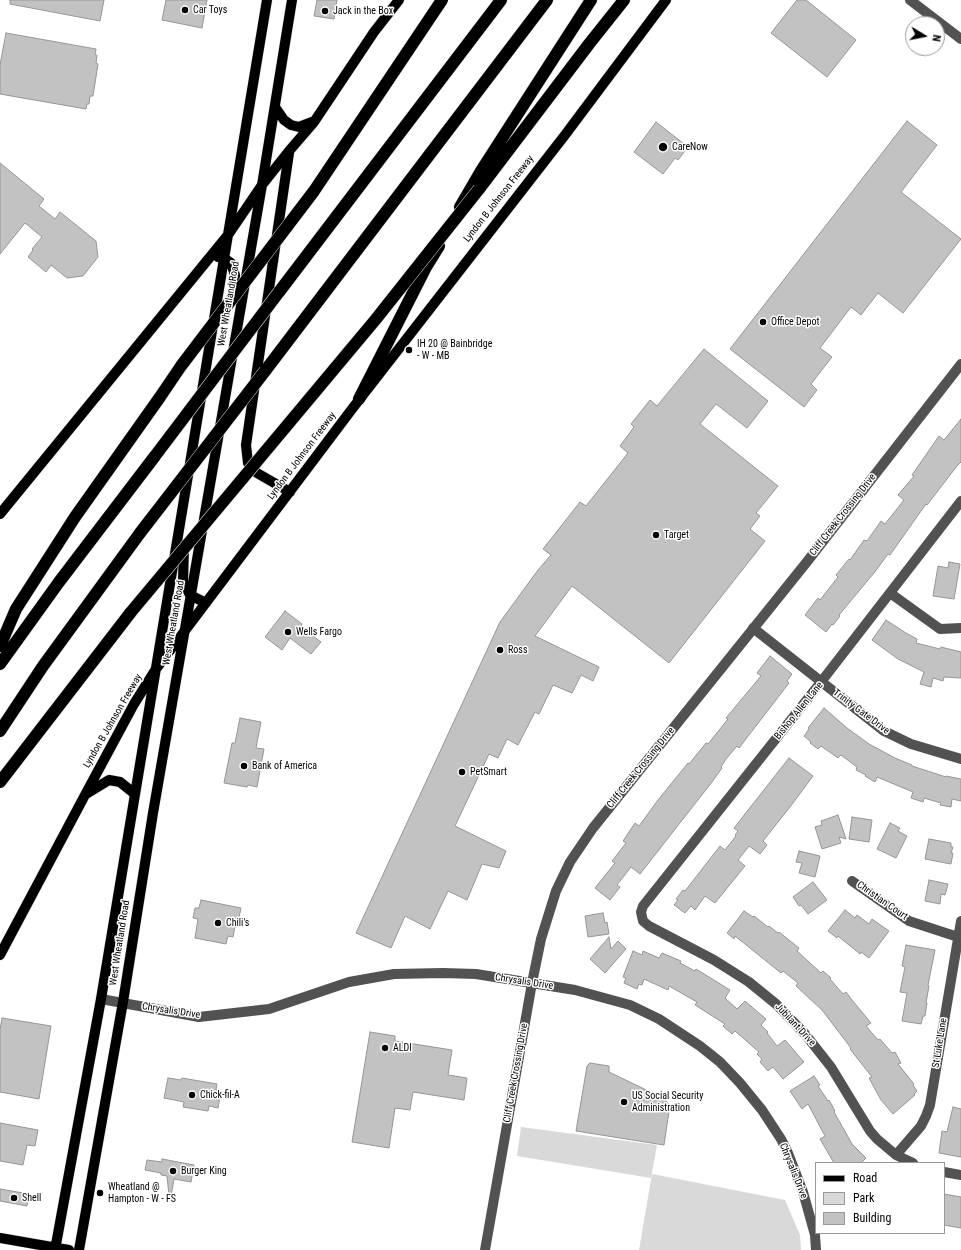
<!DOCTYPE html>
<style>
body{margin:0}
#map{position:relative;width:961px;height:1250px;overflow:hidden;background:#fff;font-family:"Roboto Condensed",sans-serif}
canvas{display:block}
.legend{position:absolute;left:815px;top:1162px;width:130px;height:72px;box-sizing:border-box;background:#fff;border:1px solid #999;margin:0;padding:5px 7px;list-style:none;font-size:12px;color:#000}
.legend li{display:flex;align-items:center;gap:8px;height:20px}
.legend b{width:20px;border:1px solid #999}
.north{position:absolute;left:905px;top:16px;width:40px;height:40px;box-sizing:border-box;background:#fff;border:1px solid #999;border-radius:50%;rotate:100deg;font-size:11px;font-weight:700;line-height:16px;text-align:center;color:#000}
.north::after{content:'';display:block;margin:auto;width:14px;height:18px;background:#000;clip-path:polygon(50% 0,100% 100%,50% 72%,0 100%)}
</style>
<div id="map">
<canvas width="961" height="1250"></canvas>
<ul class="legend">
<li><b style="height:5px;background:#000"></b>Road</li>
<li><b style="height:11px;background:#d9d9d9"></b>Park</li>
<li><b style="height:11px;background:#c2c2c2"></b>Building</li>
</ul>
<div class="north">N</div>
</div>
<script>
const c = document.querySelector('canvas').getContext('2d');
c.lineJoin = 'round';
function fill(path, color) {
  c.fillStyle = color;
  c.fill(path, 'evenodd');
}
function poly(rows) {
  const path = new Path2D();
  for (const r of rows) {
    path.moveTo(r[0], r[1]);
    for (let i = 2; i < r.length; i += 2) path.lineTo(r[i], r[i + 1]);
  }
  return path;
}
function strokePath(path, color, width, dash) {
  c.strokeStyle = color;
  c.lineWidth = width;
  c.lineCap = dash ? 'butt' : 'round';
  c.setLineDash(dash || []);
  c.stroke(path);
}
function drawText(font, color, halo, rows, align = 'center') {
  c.font = font + ' "Roboto Condensed",sans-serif';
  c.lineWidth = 3;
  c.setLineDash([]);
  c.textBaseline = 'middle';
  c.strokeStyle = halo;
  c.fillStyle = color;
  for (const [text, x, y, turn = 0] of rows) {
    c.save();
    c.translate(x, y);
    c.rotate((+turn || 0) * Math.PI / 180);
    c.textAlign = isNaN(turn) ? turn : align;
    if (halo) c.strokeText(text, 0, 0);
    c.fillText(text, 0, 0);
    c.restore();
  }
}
fill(poly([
 [521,1127,657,1145,651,1178,517,1156],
 [652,1174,785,1200,800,1235,801,1250,639,1250]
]), '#d9d9d9');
const building = poly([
 [10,0,104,0,100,21,10,4,10,0],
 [166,0,207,0,202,28,162,20,166,0],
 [317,0,337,0,334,19,314,16,317,0],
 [797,0,806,0,856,40,827,77,771,33,797,0],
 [6,33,96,49,95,55,97,55,96,63,98,64,93,96,90,96,89,104,87,104,86,109,0,94,0,65,6,33],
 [907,121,937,145,901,192,961,239,903,313,878,293,861,315,851,307,820,348,832,357,811,384,817,390,804,407,730,349,907,121],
 [656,122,688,147,678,160,675,158,663,174,634,152,656,122],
 [0,163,44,199,39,206,55,219,60,212,96,241,98,257,83,276,67,278,51,265,46,272,28,257,33,250,32,249,42,237,25,223,0,254,0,163],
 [704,349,768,401,747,428,716,404,700,424,778,486,756,513,760,516,750,529,765,541,669,663,572,586,535,636,599,667,593,681,581,675,572,693,553,685,539,714,535,712,518,745,507,739,498,758,489,754,455,826,506,851,499,868,482,864,467,900,448,891,430,929,405,916,391,948,356,933,500,622,538,570,551,555,543,549,580,502,586,506,628,453,620,446,634,427,631,424,650,400,657,406,704,349],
 [961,419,961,462,957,466,927,505,926,504,890,555,888,554,874,573,839,615,840,616,833,625,832,624,826,632,805,615,818,598,820,600,838,577,836,575,849,559,850,560,864,540,867,541,881,521,885,524,904,500,898,495,914,476,912,475,939,436,944,440,961,419],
 [949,562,960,564,954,599,933,596,938,566,948,568,949,562],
 [285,611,302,624,301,627,321,642,311,654,290,638,282,650,265,637,285,611],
 [886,620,906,633,917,639,916,643,940,649,941,647,961,652,961,678,944,677,943,681,933,678,931,687,920,684,924,672,898,659,872,640,886,620],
 [770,656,792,674,787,681,789,683,739,748,737,746,726,759,721,767,722,768,712,782,640,874,631,867,617,885,620,887,610,900,595,888,615,863,612,861,626,843,623,841,635,823,639,826,658,800,688,763,689,764,706,743,708,744,728,719,726,718,761,676,757,673,770,656],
 [824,708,847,728,869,744,895,758,912,765,912,766,946,777,946,776,961,779,961,801,952,799,951,807,940,805,941,803,924,798,923,802,911,798,913,792,877,777,875,782,865,776,866,775,856,770,857,767,841,755,838,758,821,746,818,749,810,743,811,742,804,736,809,729,808,728,824,708],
 [240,718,261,722,256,748,264,749,257,787,248,785,247,787,224,783,232,743,235,743,240,718],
 [789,758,813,776,790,807,763,841,767,845,760,854,749,846,738,860,745,866,715,903,705,896,695,910,691,906,685,913,674,905,678,900,676,899,683,890,685,891,720,846,725,850,736,836,735,835,738,831,734,828,789,758],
 [838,815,846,839,839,837,841,843,822,849,815,827,822,825,821,821,838,815],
 [852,817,872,820,869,842,849,839,852,817],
 [890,823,900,828,898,831,907,836,896,858,877,849,890,823],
 [929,839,951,843,951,847,953,847,951,853,953,853,951,864,925,859,929,839],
 [799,851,820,856,815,877,799,873,802,863,796,862,799,851],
 [929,880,948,884,945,895,941,894,940,904,925,901,929,880],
 [813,882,827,900,808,914,801,905,799,906,793,897,813,882],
 [201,900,241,908,237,927,235,927,233,937,228,936,226,944,195,938,198,919,193,918,195,908,199,908,201,900],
 [845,910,855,918,857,915,869,924,872,919,889,931,869,958,861,952,860,954,838,936,837,938,828,931,845,910],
 [744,911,753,917,754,916,768,927,769,926,778,933,779,932,799,948,797,951,821,973,823,971,831,978,830,979,843,994,846,992,852,1000,871,1023,866,1026,878,1040,880,1039,892,1053,895,1052,901,1063,898,1064,914,1084,913,1085,917,1091,914,1094,915,1095,893,1114,881,1100,869,1078,872,1077,850,1049,851,1048,822,1010,796,986,798,983,783,971,781,973,735,936,734,939,727,933,744,911],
 [603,913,605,923,607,922,609,934,588,937,585,916,603,913],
 [609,937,611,949,618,941,626,949,605,973,590,959,609,937],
 [906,945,935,950,928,985,929,986,926,1003,927,1003,925,1016,923,1016,921,1024,902,1021,907,993,900,992,905,967,902,966,906,945],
 [633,951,642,955,643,951,659,958,662,953,681,961,680,963,695,971,696,969,730,990,725,998,737,1009,745,1001,766,1019,761,1025,768,1032,767,1033,777,1046,785,1040,804,1062,783,1079,773,1067,768,1071,760,1062,762,1059,757,1054,759,1052,735,1031,732,1034,723,1026,725,1024,695,1005,697,1002,669,986,668,990,644,979,642,985,639,984,637,989,624,983,626,978,623,977,633,951],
 [2,1018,51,1026,39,1099,0,1092,0,1030,2,1018],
 [370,1032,395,1036,395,1041,452,1050,448,1075,467,1078,464,1100,413,1092,410,1110,395,1108,389,1148,352,1142,370,1032],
 [590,1063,609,1066,609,1072,663,1098,670,1105,664,1145,576,1131,587,1066,590,1063],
 [814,1076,820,1085,818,1086,828,1101,829,1100,835,1111,834,1112,852,1144,866,1158,861,1163,834,1163,820,1139,825,1136,808,1104,802,1109,790,1091,814,1076],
 [168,1078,181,1080,182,1078,217,1084,216,1090,221,1091,218,1108,209,1106,208,1111,183,1107,184,1102,164,1098,168,1078],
 [953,1107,961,1109,961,1157,939,1153,942,1131,947,1132,953,1107],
 [0,1123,38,1130,35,1146,27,1145,23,1165,0,1161,0,1123],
 [162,1159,194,1165,191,1182,174,1179,171,1196,169,1196,167,1176,161,1175,161,1173,145,1170,147,1160,162,1162,162,1159],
 [0,1189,29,1194,27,1206,0,1201,0,1189],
 [944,1194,961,1197,961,1228,944,1225,944,1194]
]);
fill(building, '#c2c2c2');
strokePath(building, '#969696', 1);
const major = poly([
 [275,107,284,120,291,125,299,127,312,122],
 [289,153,246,445,248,463,257,473,290,492],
 [218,257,224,258,231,263,235,275,233,298],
 [0,514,228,235,262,185,289,151,314,122,374,32,399,0],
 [184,545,183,582,190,595,206,603],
 [86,794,109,780,120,782,135,794],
 [0,955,85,795,134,704,156,669,352,409,565,135,666,0],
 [0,1238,69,1250],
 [55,1250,101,999,267,0],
 [79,1250,123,1002,153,813,262,185,292,0]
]);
const highway = poly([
 [479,189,589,44,624,0],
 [460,207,481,171,591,0],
 [279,292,501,0],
 [265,371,547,0],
 [359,399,426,267,439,246],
 [0,646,16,609,75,517,160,397],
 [0,664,59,582,155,456],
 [0,731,43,666,140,533],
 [0,782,131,612]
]);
strokePath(major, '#dbdbdb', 11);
strokePath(highway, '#dbdbdb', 13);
strokePath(poly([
 [910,0,961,39],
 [890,593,940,629,961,628],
 [753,628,884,731,911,744,961,759],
 [852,881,909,921,958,937],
 [101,999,199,1017,269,1009,349,982,394,974,443,973,476,974,575,990,630,1005,659,1019,700,1046,720,1062,740,1083,762,1110,781,1139,788,1153,803,1192,815,1235,816,1250],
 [896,1155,921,1126,926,1116,930,1105,961,921],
 [913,1163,896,1155,877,1139,870,1131,831,1067,805,1034,776,1004,749,982,714,960,649,926,643,921,641,912,643,906,821,682,961,501],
 [944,1172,961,1175],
 [485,1250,532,983,541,939,556,891,570,862,593,828,806,563,961,364]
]), '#525252', 10);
strokePath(major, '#000', 10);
strokePath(highway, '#000', 12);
const highwayBridge = poly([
 [160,397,181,366,314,191,442,0],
 [155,456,279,292],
 [140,533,265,371],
 [131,612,376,319,479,189]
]);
strokePath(highwayBridge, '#dbdbdb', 13, []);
strokePath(highwayBridge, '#000', 12);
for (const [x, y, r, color] of [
 [185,10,4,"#000"],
 [325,11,4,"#000"],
 [663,147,5,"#000"],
 [763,322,4,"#000"],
 [409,350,4,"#000"],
 [656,535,4,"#000"],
 [288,632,4,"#000"],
 [500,650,4,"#000"],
 [244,766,4,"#000"],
 [462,772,4,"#000"],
 [218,923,4,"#000"],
 [385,1048,4,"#000"],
 [192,1095,4,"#000"],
 [624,1102,4,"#000"],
 [173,1171,4,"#000"],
 [100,1193,4,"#000"],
 [14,1198,4,"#000"]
]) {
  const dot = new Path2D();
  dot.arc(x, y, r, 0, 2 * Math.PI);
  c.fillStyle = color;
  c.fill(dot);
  strokePath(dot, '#fff', 1.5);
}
drawText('10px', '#000', '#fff', [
 ["Car Toys",193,10],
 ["Jack in the Box",333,11],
 ["CareNow",672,147],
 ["Office Depot",771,322],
 ["IH 20 @ Bainbridge",417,344],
 ["- W - MB",417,356],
 ["Target",664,535],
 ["Wells Fargo",296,632],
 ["Ross",508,650],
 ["Bank of America",252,766],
 ["PetSmart",470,772],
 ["Chili's",226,923],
 ["ALDI",393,1048],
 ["Chick-fil-A",200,1095],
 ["US Social Security",632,1096],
 ["Administration",632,1108],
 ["Burger King",181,1171],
 ["Wheatland @",108,1187],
 ["Hampton - W - FS",108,1199],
 ["Shell",22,1198]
], 'left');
drawText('10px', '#000', '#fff', [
 ["Lyndon B Johnson Freeway",499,199,-52],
 ["West Wheatland Road",229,304,-80],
 ["Lyndon B Johnson Freeway",302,456,-53],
 ["Cliff Creek Crossing Drive",843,515,-52],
 ["West Wheatland Road",174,623,-80],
 ["Bishop Allen Lane",799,711,-51],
 ["Trinity Gate Drive",861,712,37],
 ["Lyndon B Johnson Freeway",113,721,-60],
 ["Cliff Creek Crossing Drive",641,768,-51],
 ["Christian Court",882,901,35],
 ["West Wheatland Road",120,943,-81],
 ["Chrysalis Drive",524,982,9],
 ["Chrysalis Drive",171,1011,9],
 ["Jubilant Drive",795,1025,47],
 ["St Luke Lane",940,1043,-81],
 ["Cliff Creek Crossing Drive",516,1073,-80],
 ["Chrysalis Drive",793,1171,68]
]);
</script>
